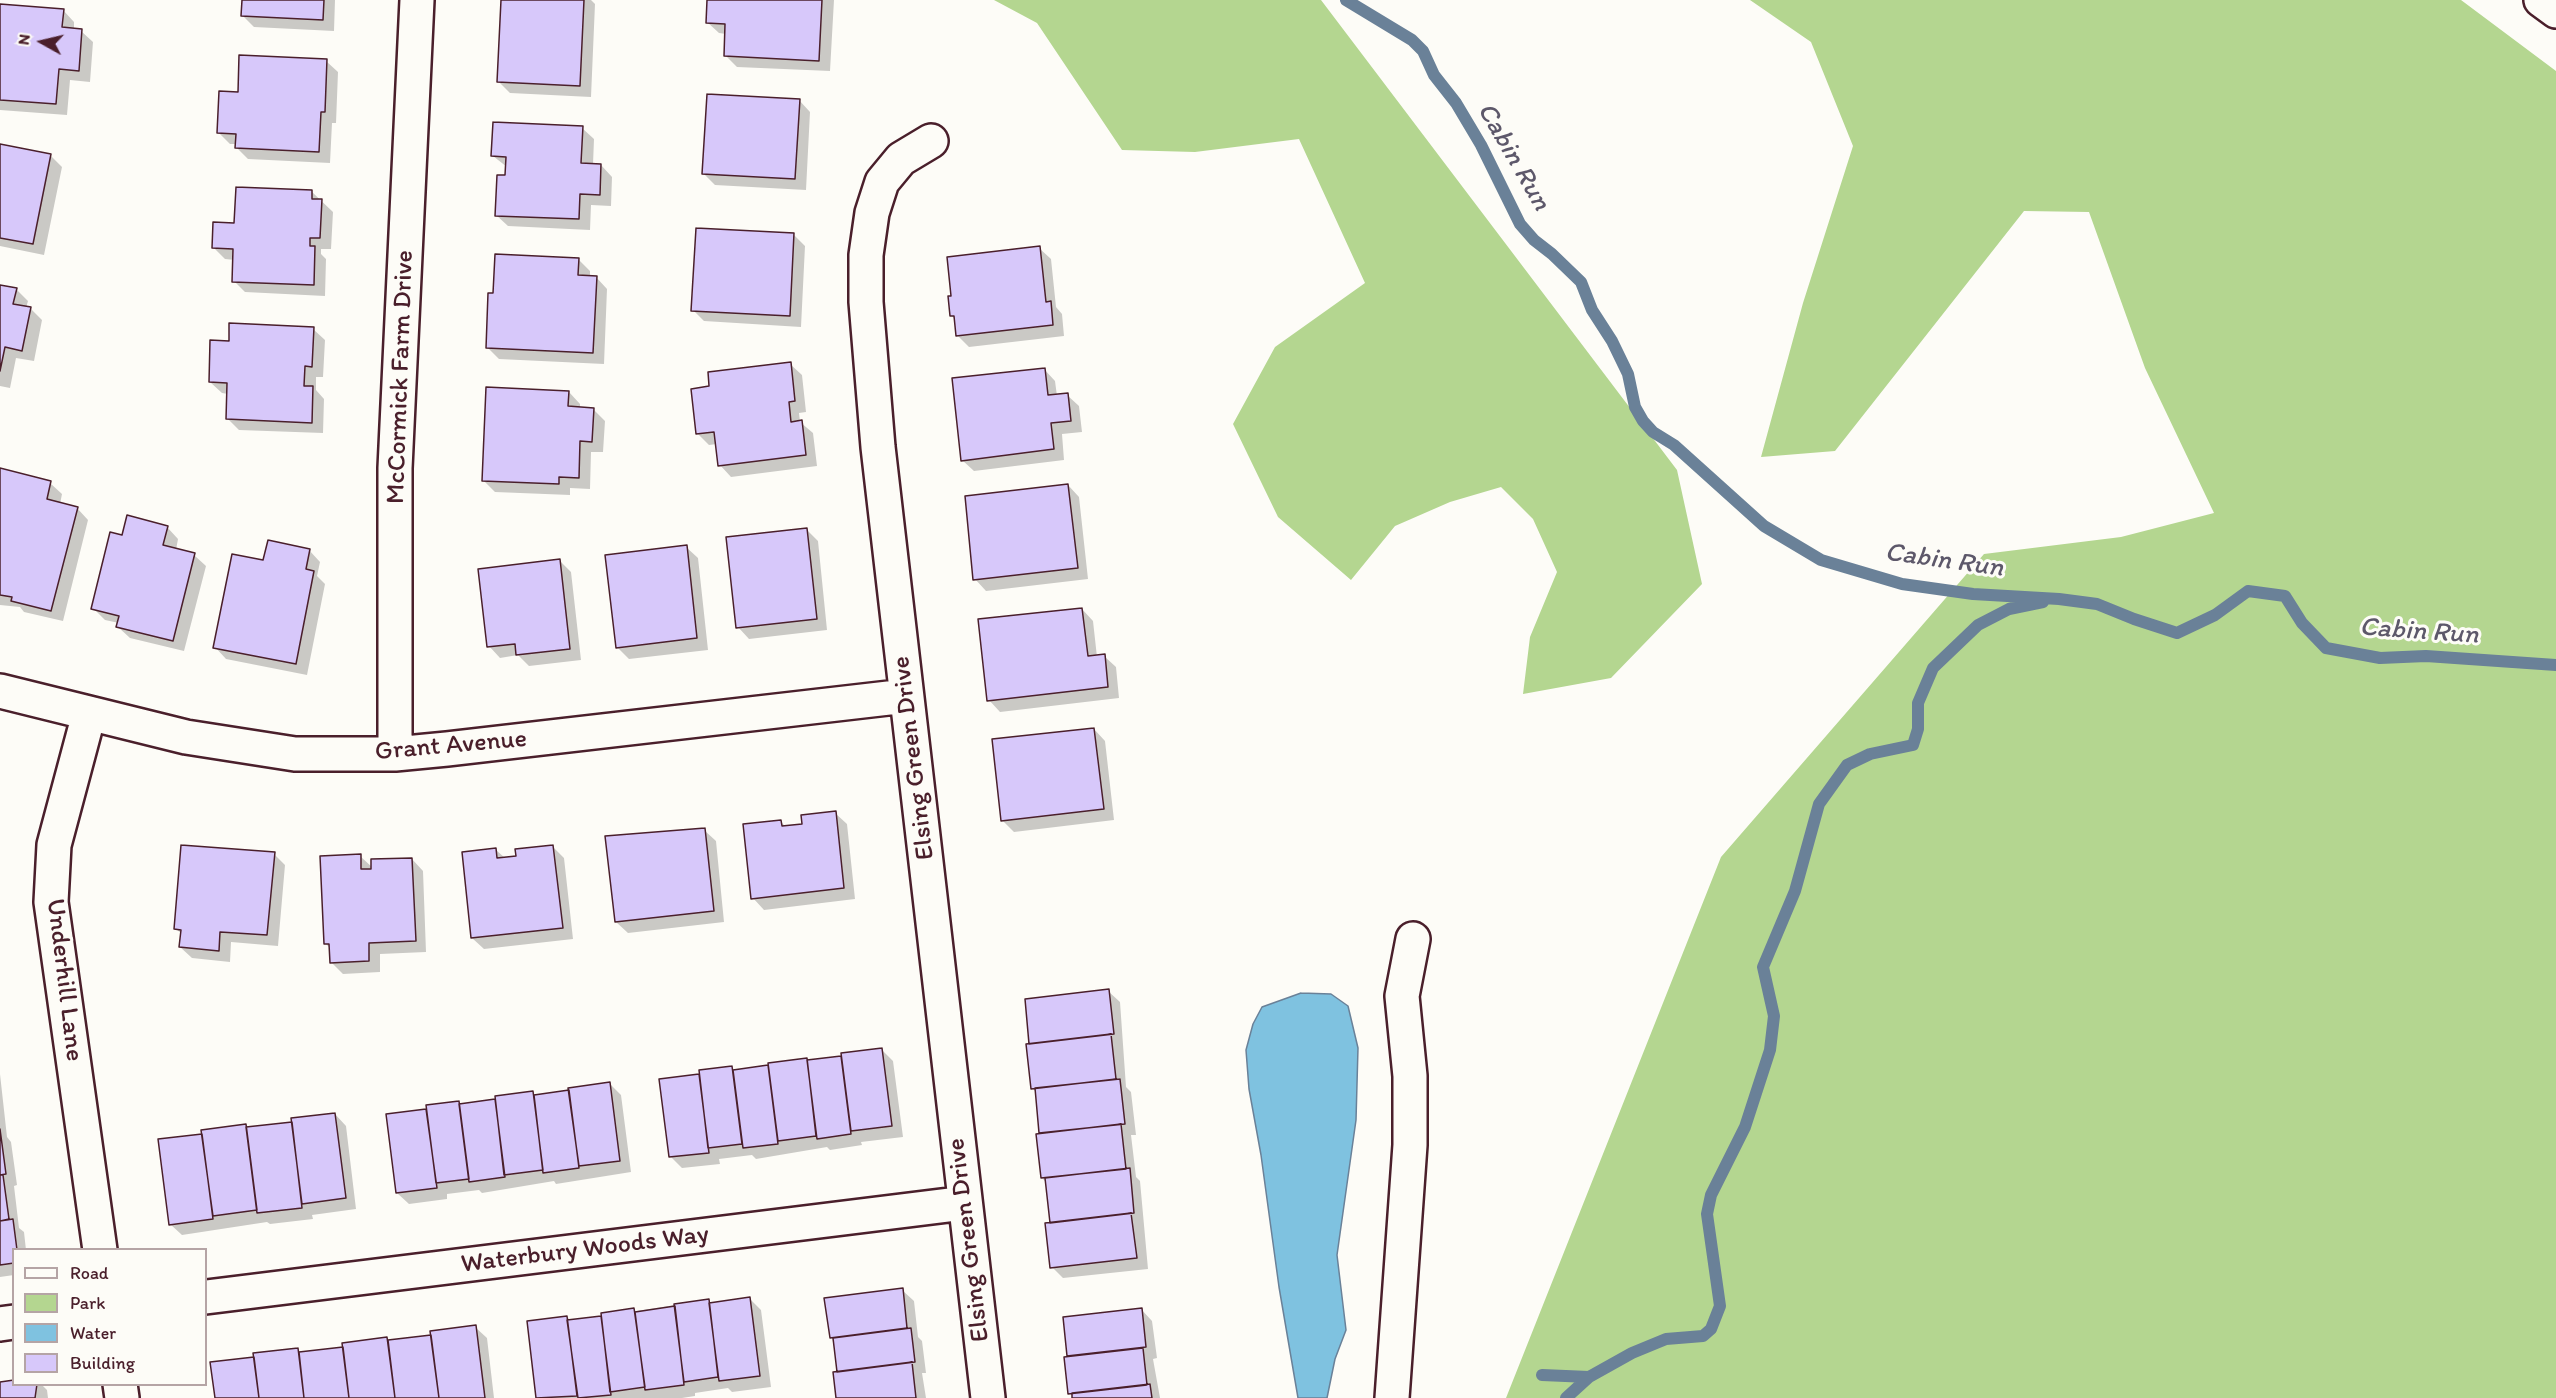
<!DOCTYPE html>
<style>
body{margin:0}
#map{position:relative;width:2556px;height:1398px;overflow:hidden;background:#fdfcf7;font-family:Itim,sans-serif}
canvas{display:block}
.legend{position:absolute;left:12px;top:1248px;width:195px;height:138px;box-sizing:border-box;background:#fdfcf7;border:2px solid #b5a4a5;margin:0;padding:8px 10px;list-style:none;font-size:18px;color:#4a1f2b}
.legend li{display:flex;align-items:center;gap:12px;height:30px}
.legend b{width:30px;border:2px solid #b5a4a5}
.north{position:absolute;left:12px;top:12px;width:60px;height:60px;-webkit-text-stroke:4px #fdfcf7;paint-order:stroke;rotate:278deg;font-size:16px;font-weight:700;line-height:24px;text-align:center;color:#4a1f2b}
.north::after{content:'';display:block;margin:auto;width:21px;height:27px;background:#4a1f2b;clip-path:polygon(50% 0,100% 100%,50% 72%,0 100%)}
</style>
<div id="map">
<canvas width="2556" height="1398"></canvas>
<ul class="legend">
<li><b style="height:8px;background:#fdfcf7"></b>Road</li>
<li><b style="height:16px;background:#b4d690"></b>Park</li>
<li><b style="height:16px;background:#7fc2e0"></b>Water</li>
<li><b style="height:16px;background:#d7c8fa"></b>Building</li>
</ul>
<div class="north">N</div>
</div>
<script>
const c = document.querySelector('canvas').getContext('2d');
c.lineJoin = 'round';
function fill(path, color) {
  c.fillStyle = color;
  c.fill(path, 'evenodd');
}
function poly(rows) {
  const path = new Path2D();
  for (const r of rows) {
    path.moveTo(r[0], r[1]);
    for (let i = 2; i < r.length; i += 2) path.lineTo(r[i], r[i + 1]);
  }
  return path;
}
function strokePath(path, color, width, dash) {
  c.strokeStyle = color;
  c.lineWidth = width;
  c.lineCap = dash ? 'butt' : 'round';
  c.setLineDash(dash || []);
  c.stroke(path);
}
function drawText(font, color, halo, rows, align = 'center') {
  c.font = font + ' Itim,sans-serif';
  c.lineWidth = 6;
  c.setLineDash([]);
  c.textBaseline = 'middle';
  c.strokeStyle = halo;
  c.fillStyle = color;
  for (const [text, x, y, turn = 0] of rows) {
    c.save();
    c.translate(x, y);
    c.rotate((+turn || 0) * Math.PI / 180);
    c.textAlign = isNaN(turn) ? turn : align;
    if (halo) c.strokeText(text, 0, 0);
    c.fillText(text, 0, 0);
    c.restore();
  }
}
fill(poly([
 [994,0,1321,0,1677,470,1702,584,1611,678,1523,694,1530,637,1557,572,1533,519,1501,487,1450,502,1395,526,1351,580,1278,517,1233,424,1275,347,1365,283,1299,139,1195,152,1122,150,1037,23],
 [1750,0,2461,0,2556,71,2556,1398,1506,1398,1721,857,1984,554,2121,537,2214,513,2145,368,2089,212,2024,211,1835,451,1761,457,1803,303,1853,146,1811,42]
]), '#b4d690');
const water = poly([
 [1301,993,1331,994,1348,1006,1358,1048,1356,1120,1337,1255,1346,1330,1335,1359,1327,1398,1298,1398,1279,1287,1261,1155,1249,1089,1246,1050,1253,1024,1262,1007,1301,993]
]);
fill(water, '#7fc2e0');
strokePath(water, '#6a8198', 1.5);
fill(poly([
 [243,0,335,0,334,31,254,27,242,15],
 [502,0,591,0,595,4,591,97,510,93,499,82],
 [709,0,834,0,830,71,737,67,725,55,726,34,719,33,707,22],
 [0,5,63,10,74,22,74,30,81,31,93,42,90,82,70,80,67,115,0,110],
 [326,61,338,72,336,123,332,123,330,163,248,159,237,148,237,144,230,144,219,133,239,93],
 [799,100,810,112,806,190,715,185,704,174],
 [582,128,594,139,593,165,601,165,612,177,611,206,591,205,590,230,508,226,496,215,507,177,507,167,493,156],
 [0,145,50,155,62,167,44,255,0,246],
 [311,191,333,212,331,249,321,249,321,254,326,259,325,296,245,292,234,281,235,260,225,259,213,247,236,224],
 [794,235,805,246,801,327,704,321,693,310],
 [1039,248,1051,259,1056,307,1062,314,1064,336,969,347,958,336,956,320,951,315],
 [578,259,590,271,590,277,596,277,607,289,604,364,499,359,487,347],
 [0,286,16,289,28,301,26,308,31,309,42,320,34,361,16,358,10,388,0,386],
 [313,329,325,340,323,377,316,377,316,390,324,399,323,433,239,430,227,418,228,394,222,393,210,382,230,342],
 [790,364,802,375,806,412,799,413,800,422,813,433,817,466,731,477,720,465,717,444,709,445,697,433,711,388],
 [1044,369,1055,381,1057,396,1067,395,1079,406,1082,432,1062,434,1064,460,974,471,962,460],
 [569,392,580,404,580,409,593,409,605,421,603,452,591,452,590,489,570,488,570,495,495,492,483,480],
 [0,476,50,483,62,494,60,504,77,508,88,520,63,621,24,612,20,607,0,605],
 [1068,485,1079,497,1088,579,986,591,975,579],
 [167,527,178,539,176,550,194,555,206,566,184,651,130,638,118,627,119,623,105,620,93,608,123,537],
 [806,529,818,541,827,630,749,639,738,627],
 [686,547,698,558,708,650,629,659,617,647],
 [309,550,320,562,317,576,325,584,307,675,226,659,215,647,265,562],
 [560,561,571,572,581,660,529,666,518,655,500,658,489,646],
 [1082,609,1093,621,1097,657,1104,656,1116,667,1119,698,1000,712,989,700],
 [1094,729,1105,741,1114,820,1014,832,1003,821],
 [835,813,847,824,855,899,764,910,753,898,781,822,786,827,804,825],
 [704,830,716,841,724,922,628,933,616,922],
 [552,846,564,858,573,939,484,949,472,938,496,850,505,858],
 [274,854,285,865,278,946,231,942,230,962,192,958,180,947,182,934,176,929],
 [360,856,373,868,412,859,423,871,426,952,380,954,380,972,343,974,331,962,331,949,325,943],
 [1108,991,1120,1002,1126,1087,1131,1092,1136,1135,1131,1135,1136,1177,1140,1181,1148,1269,1063,1278,1052,1267,1052,1224,1047,1183,1042,1178,1037,1093,1032,1088],
 [881,1049,893,1061,903,1137,861,1142,862,1145,830,1150,827,1147,756,1159,752,1155,719,1159,720,1164,682,1168,671,1157,661,1081,700,1076,732,1068,735,1071,806,1059,808,1062,843,1057],
 [0,1074,7,1137,11,1142,17,1185,14,1186,19,1228,24,1232,26,1250,14,1250,14,1275,0,1277],
 [610,1084,621,1095,631,1172,556,1184,554,1181,482,1193,479,1190,447,1194,447,1199,409,1204,397,1193,387,1116,428,1110,459,1103,461,1105,533,1093,536,1096],
 [335,1114,346,1126,356,1209,312,1215,313,1219,270,1224,267,1222,182,1235,170,1224,160,1141,294,1123],
 [902,1290,914,1301,918,1337,922,1341,926,1373,922,1373,926,1398,837,1398,838,1373,826,1299],
 [750,1299,761,1310,771,1387,732,1392,728,1388,695,1393,695,1396,682,1398,538,1398,528,1322,567,1317,571,1321,708,1300,712,1304],
 [1141,1309,1152,1321,1157,1358,1153,1359,1160,1398,1074,1398,1070,1393,1065,1319],
 [475,1327,487,1338,494,1398,216,1398,256,1358,297,1349,301,1353,345,1348,344,1344,433,1337],
 [0,1383,41,1384,47,1390,48,1398,0,1398]
]), '#0003');
strokePath(poly([
 [1346,0,1412,40,1423,51,1434,75,1456,103,1481,145,1520,224,1534,240,1552,254,1581,282,1592,310,1612,341,1628,374,1635,407,1643,421,1653,432,1674,445,1764,526,1821,560,1902,584,1973,594,2059,599,2097,604,2134,619,2177,633,2215,615,2248,591,2285,596,2302,623,2326,648,2380,658,2426,656,2556,665],
 [1542,1375,1589,1377],
 [1566,1398,1589,1377,1632,1353,1666,1339,1703,1336,1711,1329,1720,1306,1707,1214,1711,1195,1745,1127,1770,1050,1774,1016,1763,967,1795,891,1819,804,1847,765,1870,754,1913,745,1918,729,1918,703,1933,668,1978,625,2009,609,2043,602]
]), '#6a8198', 12);
const building = poly([
 [242,0,324,0,323,20,241,16,242,0],
 [501,0,584,0,580,86,497,82,501,0],
 [707,0,822,0,819,61,724,56,725,24,706,23,707,0],
 [0,4,64,9,62,27,82,29,79,71,59,69,56,104,0,100,0,4],
 [239,55,327,59,325,112,321,112,319,152,235,148,236,134,217,133,219,91,238,92,239,55],
 [707,94,800,99,795,179,702,174,707,94],
 [493,122,583,126,581,163,601,164,600,195,580,194,579,219,495,216,497,175,505,175,506,157,491,156,493,122],
 [0,144,51,154,33,244,0,238,0,144],
 [236,187,312,190,312,199,322,199,320,238,310,238,310,246,315,246,314,285,232,282,233,249,212,248,213,222,234,223,236,187],
 [696,228,794,233,790,316,691,311,696,228],
 [1040,246,1046,302,1051,301,1053,325,956,336,954,316,950,316,948,296,951,296,947,257,1040,246],
 [495,254,579,258,578,275,597,276,593,353,486,348,488,293,493,293,495,254],
 [0,285,17,288,13,304,31,307,22,351,5,347,0,371,0,285],
 [229,323,314,327,312,367,305,366,304,386,313,386,312,423,226,419,227,383,209,382,210,340,229,341,229,323],
 [791,362,795,401,789,402,791,422,802,420,806,455,718,466,714,432,696,434,691,389,709,386,708,372,791,362],
 [1045,368,1048,395,1068,393,1071,421,1051,423,1054,449,961,461,952,378,1045,368],
 [486,387,569,391,568,406,594,408,592,442,580,441,579,478,559,477,559,484,482,481,486,387],
 [0,468,51,481,47,499,78,507,51,611,11,601,12,597,0,595,0,468],
 [1068,484,1078,568,973,580,965,496,1068,484],
 [127,515,168,526,163,545,195,553,173,641,116,627,119,616,91,609,110,532,122,535,127,515],
 [807,528,817,619,736,628,726,537,807,528],
 [268,540,310,549,306,569,314,571,296,664,213,648,232,554,263,560,268,540],
 [687,545,697,638,616,648,605,555,687,545],
 [560,559,570,649,516,655,515,644,487,647,478,569,560,559],
 [1082,608,1088,656,1105,654,1108,687,987,701,978,619,1082,608],
 [1094,728,1104,809,1001,821,992,739,1094,728],
 [836,811,844,888,751,899,743,824,781,820,782,826,802,824,801,815,836,811],
 [705,828,714,911,615,922,605,836,705,828],
 [181,845,275,852,267,935,220,932,219,951,179,947,181,930,174,929,181,845],
 [553,845,563,928,471,938,462,852,496,848,497,858,516,856,515,849,553,845],
 [361,854,361,869,371,869,371,859,412,858,416,941,369,943,369,961,330,963,329,944,324,944,320,856,361,854],
 [1109,989,1114,1034,1029,1044,1025,999,1109,989],
 [1111,1034,1116,1079,1031,1089,1026,1044,1111,1034],
 [882,1048,892,1126,851,1131,841,1053,882,1048],
 [841,1056,851,1134,817,1139,807,1060,841,1056],
 [807,1058,816,1136,778,1141,768,1063,807,1058],
 [768,1065,778,1144,743,1148,733,1070,768,1065],
 [732,1066,742,1144,708,1148,699,1070,732,1066],
 [699,1074,709,1153,669,1157,659,1079,699,1074],
 [1120,1079,1125,1124,1039,1133,1035,1088,1120,1079],
 [610,1082,620,1161,579,1166,568,1088,610,1082],
 [569,1090,579,1168,543,1173,534,1095,569,1090],
 [533,1091,543,1170,504,1175,495,1096,533,1091],
 [495,1099,505,1177,469,1182,459,1104,495,1099],
 [459,1101,469,1179,436,1183,426,1105,459,1101],
 [426,1109,437,1188,396,1193,386,1114,426,1109],
 [335,1113,346,1198,302,1204,291,1118,335,1113],
 [292,1122,302,1208,257,1213,246,1127,292,1122],
 [246,1124,257,1210,213,1216,201,1130,246,1124],
 [1121,1124,1126,1169,1041,1178,1036,1134,1121,1124],
 [0,1129,6,1174,0,1175,0,1129],
 [202,1134,213,1219,169,1225,158,1139,202,1134],
 [1130,1168,1134,1213,1050,1223,1045,1178,1130,1168],
 [0,1175,3,1175,9,1219,0,1221,0,1175],
 [1131,1213,1137,1258,1050,1268,1045,1223,1131,1213],
 [13,1219,17,1250,14,1250,14,1263,0,1265,0,1221,13,1219],
 [903,1288,907,1328,830,1338,824,1298,903,1288],
 [750,1297,760,1376,719,1381,709,1303,750,1297],
 [709,1299,718,1377,684,1382,674,1304,709,1299],
 [675,1306,684,1385,645,1390,635,1312,675,1306],
 [634,1308,645,1387,610,1392,601,1313,634,1308],
 [1142,1308,1146,1347,1067,1356,1063,1317,1142,1308],
 [567,1316,577,1396,536,1398,527,1321,567,1316],
 [601,1316,611,1395,578,1398,567,1320,601,1316],
 [476,1325,485,1398,439,1398,430,1331,476,1325],
 [911,1328,915,1362,837,1372,833,1338,911,1328],
 [431,1335,439,1398,395,1398,388,1340,431,1335],
 [387,1337,395,1398,349,1398,342,1343,387,1337],
 [343,1347,349,1398,304,1398,299,1352,343,1347],
 [298,1348,304,1398,259,1398,253,1353,298,1348],
 [1143,1348,1147,1385,1068,1394,1064,1357,1143,1348],
 [254,1357,259,1398,215,1398,210,1362,254,1357],
 [912,1362,916,1398,836,1398,833,1372,912,1362],
 [14,1380,14,1384,37,1384,35,1398,0,1398,0,1382,14,1380],
 [1150,1384,1152,1398,1072,1398,1072,1393,1150,1384]
]);
fill(building, '#d7c8fa');
strokePath(building, '#4a1f2b', 1.5);
const minor = poly([
 [931,141,901,159,882,182,872,213,866,255,866,302,878,447,988,1398],
 [0,691,186,737,295,754,395,754,447,749,906,696],
 [89,714,54,845,51,902,100,1250],
 [395,754,395,468,417,0],
 [206,1297,965,1203],
 [0,1324,14,1322],
 [120,1384,122,1398],
 [1392,1398,1410,1145,1410,1076,1402,996,1413,939]
]);
const highway = poly([
 [2541,0,2556,11]
]);
strokePath(minor, '#4a1f2b', 38);
strokePath(highway, '#4a1f2b', 38);
strokePath(minor, '#fdfcf7', 33);
strokePath(highway, '#fdfcf7', 33);
drawText('26px', '#4a1f2b', '#fdfcf7', [
 ["McCormick Farm Drive",401,377,-88],
 ["Grant Avenue",451,746,-5],
 ["Elsing Green Drive",914,758,-97],
 ["Underhill Lane",64,980,83],
 ["Elsing Green Drive",969,1240,-97],
 ["Waterbury Woods Way",585,1250,-7]
]);
drawText('italic 27px', '#5d586a', '#fdfcf7', [
 ["Cabin Run",1513,157,60],
 ["Cabin Run",1944,561,8],
 ["Cabin Run",2419,632,4]
]);
</script>
